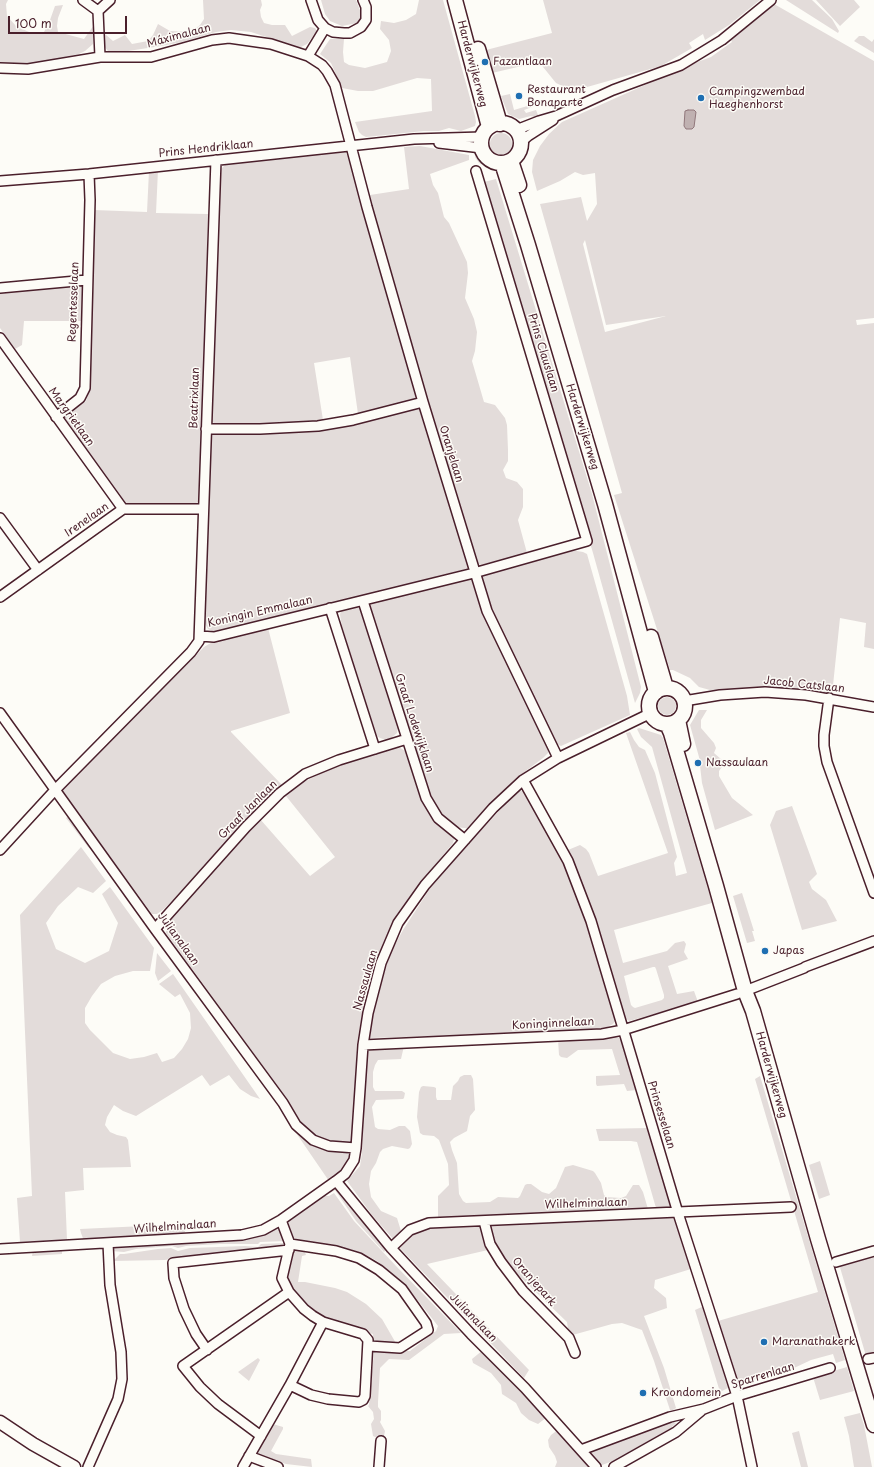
<!DOCTYPE html>
<meta charset="utf-8">
<style>
body{margin:0}
#map{position:relative;width:874px;height:1467px;overflow:hidden;background:#fdfcf7;font-family:"Playpen Sans",sans-serif}
canvas{display:block}
.scale{position:absolute;left:8px;top:16px;width:119px;height:18px;box-sizing:border-box;border:2px solid #4a1f2b;border-top:0;padding-left:5px;font-size:12px;line-height:14px;white-space:nowrap;color:#4a1f2b;-webkit-text-stroke:3px #fdfcf7;paint-order:stroke}
</style>
<div id="map">
<canvas width="874" height="1467"></canvas>
<div class="scale">100 m</div>
</div>
<script>
const c = document.querySelector('canvas').getContext('2d');
c.lineJoin = 'round';
function fill(path, color) {
  c.fillStyle = color;
  c.fill(path, 'evenodd');
}
function poly(rows) {
  const path = new Path2D();
  for (const r of rows) {
    if (r.length === 3) {
      path.moveTo(r[0] + r[2], r[1]);
      path.arc(r[0], r[1], r[2], 0, 2 * Math.PI);
      continue;
    }
    path.moveTo(r[0], r[1]);
    for (let i = 2; i < r.length; i += 2) path.lineTo(r[i], r[i + 1]);
  }
  return path;
}
function strokePath(path, color, width, dash) {
  c.strokeStyle = color;
  c.lineWidth = width;
  c.lineCap = dash ? 'butt' : 'round';
  c.setLineDash(dash || []);
  c.stroke(path);
}
function drawText(font, color, halo, rows, align = 'center') {
  c.font = font + ' "Playpen Sans",sans-serif';
  c.lineWidth = 3;
  c.setLineDash([]);
  c.textBaseline = 'middle';
  c.strokeStyle = halo;
  c.fillStyle = color;
  for (const [text, x, y, turn = 0] of rows) {
    c.save();
    c.translate(x, y);
    c.rotate((+turn || 0) * Math.PI / 180);
    c.textAlign = isNaN(turn) ? turn : align;
    if (halo) c.strokeText(text, 0, 0);
    c.fillText(text, 0, 0);
    c.restore();
  }
}
fill(poly([
 [0,0,8,0,6,4,7,16,16,26,29,32,44,32,50,20,55,6,63,5,58,18,57,26,58,32,84,39,94,25,93,44,85,51,79,54,50,60,27,64,10,65,0,63],
 [203,0,261,0,262,5,260,10,261,17,264,23,272,25,285,25,292,36,310,27,315,28,317,31,307,44,301,47,297,47,251,32,231,30,216,32,182,42,161,46,115,53,108,51,104,46,103,40,105,34,113,41,125,35,132,44,148,41,153,35,158,24,170,31,191,32,200,25,204,19],
 [321,0,356,0,361,13,360,19,357,23,342,26,330,21,325,14],
 [419,0,443,0,475,116,476,122,475,126,461,131,449,128,439,131,424,131,366,137,362,135,359,132,355,122,432,111,431,79,417,78,373,91,358,91,342,88,331,63,320,54,330,39,344,39,343,52,344,62,349,65,365,68,387,62,391,51,389,40,380,29,381,21,394,23,406,20,416,14],
 [543,0,760,0,729,25,705,40,703,34,689,43,692,48,661,66,573,91,556,83,539,62,492,73,486,50,552,33],
 [786,0,812,0,832,19,839,31,838,33],
 [816,0,854,0,860,7,840,26],
 [774,4,874,61,874,318,856,320,857,325,874,323,874,649,864,647,866,623,840,618,832,695,776,688,710,690,699,687,690,678,673,670,670,670,614,495,622,493,540,204,581,197,587,221,597,204,595,173,583,175,575,172,560,181,537,191,532,172,533,160,540,146,549,134,562,122,692,64,711,57,732,42,731,40],
 [585,240,606,325,666,316,605,332,583,244],
 [859,36,864,36,872,42,874,39,874,53,854,41],
 [510,94,514,110,534,104,535,106,524,110,526,113,536,110,538,115,538,118,531,116,519,119,508,114,501,96],
 [501,144,11],
 [420,146,469,155,469,160,430,174,433,185,438,193,444,217,449,223,467,262,468,273,465,298,474,319,477,332,475,351,472,361,484,402,495,405,505,418,507,425,508,450,508,461,503,470,506,478,517,482,523,489,523,507,518,520,527,553,481,565,477,563,474,554,374,219,370,195,409,189,404,147],
 [345,151,348,156,419,396,409,402,358,414,350,357,314,363,323,420,299,423,260,425,219,425,212,422,219,177,221,169,227,163],
 [475,153,495,166,500,171,491,170,479,163,475,157],
 [158,170,156,213,208,214,200,501,194,504,125,503,63,416,67,413,86,401,88,395,91,357,94,210,147,212,149,171],
 [496,179,592,494,641,687,640,693,635,703,593,553,484,182],
 [78,285,84,287,83,321,24,321,22,345,15,349,0,328,0,292],
 [418,409,423,409,470,568,226,630,214,632,208,629,205,624,205,606,210,435,300,432,333,428],
 [571,550,583,552,587,554,611,639,627,696,630,715,561,746,555,743,506,640,486,594,482,583,482,578,485,573],
 [469,577,472,580,487,618,546,741,548,748,548,753,543,758,515,779,495,799,467,828,464,828,456,827,441,817,429,796,370,610,370,605,372,601],
 [356,605,363,612,398,728,397,733,390,739,386,740,380,738,377,736,362,691,342,626,340,615,341,609],
 [268,628,290,713,231,731,231,732,282,785,266,800,219,849,193,880,164,909,157,914,152,914,62,791,204,647,214,641],
 [667,706,9],
 [699,710,707,710,701,720,701,728,714,743,716,748,714,753,722,760,722,767,719,771,719,776,732,798,753,815,715,830,702,783,699,757,690,725],
 [639,728,661,735,663,738,712,903,614,930,623,963,667,951,675,943,684,941,686,944,684,952,688,959,668,966,677,994,694,991,698,1002,629,1021,624,1017,597,927,585,890,568,850,580,845,586,849,589,853,598,876,668,853,626,733,630,732,634,740,639,747,645,750,655,773,677,857,674,863,676,876,687,873,652,747,641,737,637,729],
 [653,967,655,967,656,969,664,995,664,998,662,1000,635,1008,633,1007,631,1005,624,976],
 [395,747,399,747,405,751,409,757,415,775,454,835,454,839,453,843,425,877,397,914,384,941,370,978,365,997,357,1043,352,1141,347,1143,331,1142,321,1139,305,1128,281,1091,166,933,166,928,168,921,175,912,260,819,310,876,335,857,286,796,302,783,335,766],
 [518,791,523,791,527,793,564,862,591,933,616,1020,613,1024,607,1027,592,1029,469,1035,370,1038,375,1004,382,980,391,952,403,930,431,887,456,857],
 [792,806,817,874,809,882,812,889,826,900,837,921,802,930,770,825,776,811],
 [69,816,111,874,111,876,95,853,88,847,66,818],
 [81,847,106,881,93,893,78,887,58,906,46,923,56,949,85,963,109,951,118,923,102,894,110,887,154,948,150,971,133,971,115,976,101,984,92,996,85,1008,85,1023,90,1030,113,1053,130,1059,144,1057,157,1053,162,1062,174,1058,182,1049,188,1039,191,1028,190,1013,180,994,175,997,159,984,173,974,260,1099,251,1096,240,1089,229,1075,210,1086,202,1075,136,1116,123,1111,114,1105,107,1117,105,1125,110,1132,117,1135,126,1137,128,1140,131,1167,83,1168,84,1190,65,1192,67,1240,20,1242,17,1198,32,1196,20,915],
 [742,893,754,931,752,931,755,941,747,943,733,896],
 [162,945,253,1070,275,1102,226,1034],
 [157,953,171,971,158,981,155,973],
 [613,1036,619,1038,622,1042,637,1090,627,1091,624,1084,597,1086,596,1084,596,1076,620,1075,612,1049,578,1050,567,1058,561,1057,559,1055,558,1039],
 [404,1046,401,1059,378,1060,375,1065,373,1072,373,1087,375,1091,402,1091,405,1093,404,1098,403,1099,376,1100,372,1107,375,1127,378,1129,390,1130,399,1126,405,1126,410,1131,412,1144,410,1148,408,1149,392,1146,383,1149,380,1152,376,1163,371,1171,369,1184,371,1197,381,1211,397,1218,401,1231,393,1239,372,1215,347,1181,360,1166,362,1153,364,1102,368,1047],
 [464,1075,471,1075,473,1079,475,1110,470,1116,467,1131,454,1138,450,1142,452,1150,457,1163,459,1194,463,1201,466,1203,490,1202,498,1197,518,1198,520,1196,525,1185,527,1184,531,1184,542,1192,549,1194,556,1188,565,1167,573,1165,593,1171,595,1173,601,1183,604,1195,606,1197,621,1198,626,1196,633,1185,639,1185,643,1192,648,1209,438,1219,438,1196,449,1185,448,1164,439,1140,434,1136,423,1135,420,1133,417,1117,419,1092,421,1087,423,1086,434,1087,436,1088,436,1097,437,1100,451,1100,453,1086,458,1081,460,1077],
 [760,1076,845,1360,836,1363,833,1354,811,1360,792,1369,746,1382,740,1382,737,1380,718,1321,818,1292,755,1079],
 [281,1111,283,1111,301,1134,344,1151,350,1155,346,1166,329,1181],
 [648,1128,670,1198,670,1207,656,1208,637,1142,631,1141,599,1141,596,1129],
 [820,1161,830,1195,819,1199,809,1165],
 [332,1188,339,1189,386,1250,384,1252,356,1221,335,1190,330,1193,328,1190],
 [334,1193,354,1221,396,1266,461,1333,444,1334,409,1360,389,1359,380,1368,378,1402,378,1407,381,1411,381,1420,380,1422,385,1431,384,1436,379,1439,373,1436,371,1424,374,1419,373,1412,368,1406,369,1405,374,1351,410,1351,436,1331,438,1326,404,1283,377,1261,364,1254,350,1249,295,1240,288,1222,289,1221,323,1196,329,1196],
 [673,1215,691,1269,655,1280,654,1288,666,1298,667,1308,644,1316,664,1368,676,1408,673,1410,670,1410,654,1361,642,1330,622,1323,612,1324,569,1336,567,1322,511,1268,498,1254,489,1225],
 [186,1224,189,1226,186,1228,184,1235,145,1236,84,1241,81,1233,80,1229],
 [480,1226,488,1250,427,1264,529,1370,524,1378,398,1246,417,1232,424,1228],
 [277,1229,283,1232,286,1241,260,1242,258,1244,220,1244,186,1246,178,1248,172,1246,136,1249,124,1252,111,1251,114,1247],
 [285,1243,282,1248,164,1260,113,1261,120,1254,124,1254,158,1249,171,1248,178,1251,190,1248,245,1246,258,1247,261,1244],
 [292,1247,304,1250,306,1255,302,1256,298,1282,305,1282,335,1288,347,1292,366,1304,382,1319,397,1345,373,1342,373,1334,350,1328,324,1318,311,1310,289,1286,287,1273],
 [62,1249,62,1254,32,1256,33,1250],
 [874,1254,874,1354,866,1356,839,1264],
 [704,1306,730,1387,720,1392,695,1310],
 [483,1350,547,1417,538,1424,529,1420,521,1413,516,1403,502,1394,501,1385,491,1373,473,1363,472,1359],
 [258,1358,260,1360,249,1381,238,1372],
 [847,1367,854,1391,820,1400,813,1377],
 [860,1413,864,1425,872,1467,854,1467,849,1436,844,1417],
 [673,1421,676,1423,671,1428,613,1461,602,1465,593,1458,591,1454,593,1450,663,1423],
 [273,1424,283,1427,283,1429,271,1451,276,1454,311,1459,312,1467,286,1464,262,1457,251,1456,261,1437,264,1440],
 [559,1429,591,1467,555,1467,557,1462,555,1456,549,1447,548,1440,551,1435],
 [799,1431,808,1467,801,1467,792,1433]
]), '#e3dcda');
const water = poly([
 [688,110,694,110,696,112,694,127,692,129,686,129,684,126,685,111,688,110]
]);
fill(water, '#c0b1b1');
strokePath(water, '#91777b', 1);
const street = poly([
 [83,0,98,11,100,57],
 [98,11,110,0],
 [325,28,333,32,344,33,350,33,361,27,366,20,366,7,363,0],
 [308,56,325,28,318,20,311,0],
 [0,68,28,69,100,57,151,57,212,40,229,38,271,44,308,56,322,65,327,71,335,85,367,207,423,402,487,611,558,758],
 [516,130,539,121,556,116,613,90,681,65,722,40,771,0],
 [521,142,528,136,553,120],
 [439,143,482,148],
 [0,181,89,174,414,139,482,137],
 [0,288,87,280],
 [0,338,123,509],
 [56,417,80,398,85,388,90,200,89,174],
 [206,429,260,429,318,426,353,420,423,402],
 [0,518,38,570],
 [0,597,123,509,203,509],
 [363,601,426,798,438,818,465,840],
 [330,608,375,749],
 [200,636,214,637,474,573,587,541,476,171],
 [829,698,824,735,824,746,827,762,874,893],
 [684,701,720,695,765,692,806,695,874,707],
 [0,713,155,929,283,1103,296,1125,313,1140,329,1146,356,1148],
 [523,780,568,861,591,921,678,1213,737,1396,752,1467],
 [0,850,55,790,191,652,199,641,216,160],
 [155,929,246,827,280,793,305,774,339,760,407,739],
 [805,967,874,941],
 [745,991,804,968],
 [363,1045,602,1034,623,1030,737,994],
 [336,1181,391,1248,471,1334,525,1388,596,1467],
 [484,1221,490,1244,501,1262,523,1291,569,1338,575,1353],
 [290,1244,336,1251,359,1258,379,1270,402,1289,426,1323,428,1330,400,1348,369,1346],
 [391,1248,410,1230,429,1223,791,1207],
 [0,1249,242,1235,263,1230,281,1220,336,1181,345,1174,354,1160,356,1148,363,1045,368,1013,381,963,398,923,425,885,493,808,523,780,558,758,651,713],
 [836,1262,874,1251],
 [207,1350,196,1334,184,1309,174,1278,173,1263,289,1250],
 [868,1359,874,1358],
 [290,1385,323,1322],
 [261,1436,218,1404,200,1387,183,1366,289,1292],
 [581,1450,670,1417,704,1409,737,1396,830,1368],
 [249,1456,278,1467],
 [88,1467,118,1399,122,1379,121,1352,110,1285,108,1243],
 [243,1467,290,1385,311,1395,328,1399,359,1402,363,1400,365,1396,368,1340,363,1334,323,1322,313,1316,304,1309,289,1292,282,1278,290,1244,281,1220],
 [379,1467,381,1441],
 [614,1467,676,1432,701,1411]
]);
const secondary = poly([
 [0,1422,33,1444,74,1467]
]);
const primary = poly([
 [455,0,489,127],
 [478,49,500,124],
 [501,143,20],
 [511,161,519,185],
 [502,163,528,245,605,504,656,692],
 [651,637,666,688],
 [667,706,18],
 [678,720,683,744],
 [667,724,671,733,716,886,745,991,753,1011,818,1239,874,1425]
]);
strokePath(street, '#4a1f2b', 12);
strokePath(secondary, '#4a1f2b', 15);
strokePath(primary, '#4a1f2b', 17);
strokePath(street, '#fdfcf7', 9);
strokePath(secondary, '#fdfcf7', 12);
strokePath(primary, '#fdfcf7', 14);
for (const [x, y, r, color] of [
 [485,62,4,"#1f6fb2"],
 [519,96,4,"#1f6fb2"],
 [701,98,4,"#1f6fb2"],
 [698,763,4,"#1f6fb2"],
 [765,951,4,"#1f6fb2"],
 [764,1342,4,"#1f6fb2"],
 [643,1393,4,"#1f6fb2"]
]) {
  const dot = new Path2D();
  dot.arc(x, y, r, 0, 2 * Math.PI);
  c.fillStyle = color;
  c.fill(dot);
  strokePath(dot, '#fdfcf7', 1.5);
}
drawText('11px', '#4a1f2b', '#fdfcf7', [
 ["Máximalaan",179,36,-15],
 ["Harderwijkerweg",472,64,75],
 ["Prins Hendriklaan",206,149,-6],
 ["Regentesselaan",74,302,-88],
 ["Prins Clauslaan",543,353,73],
 ["Beatrixlaan",195,398,-88],
 ["Margrietlaan",71,417,54],
 ["Harderwijkerweg",582,427,73],
 ["Oranjelaan",451,454,73],
 ["Irenelaan",87,520,-35],
 ["Koningin Emmalaan",260,612,-13],
 ["Jacob Catslaan",804,685,6],
 ["Graaf Lodewijklaan",414,723,72],
 ["Graaf Janlaan",248,810,-45],
 ["Julianalaan",178,939,54],
 ["Nassaulaan",366,980,-74],
 ["Koninginnelaan",553,1024,-3],
 ["Harderwijkerweg",771,1075,74],
 ["Prinsesselaan",661,1115,73],
 ["Wilhelminalaan",586,1204,-2],
 ["Wilhelminalaan",175,1227,-4],
 ["Oranjepark",534,1282,49],
 ["Julianalaan",473,1318,46],
 ["Sparrenlaan",763,1376,-17]
]);
drawText('11px', '#4a1f2b', '#fdfcf7', [
 ["Fazantlaan",493,62],
 ["Restaurant",527,90],
 ["Bonaparte",527,103],
 ["Campingzwembad",709,92],
 ["Haeghenhorst",709,105],
 ["Nassaulaan",706,763],
 ["Japas",773,951],
 ["Maranathakerk",772,1342],
 ["Kroondomein",651,1393]
], 'left');
</script>
